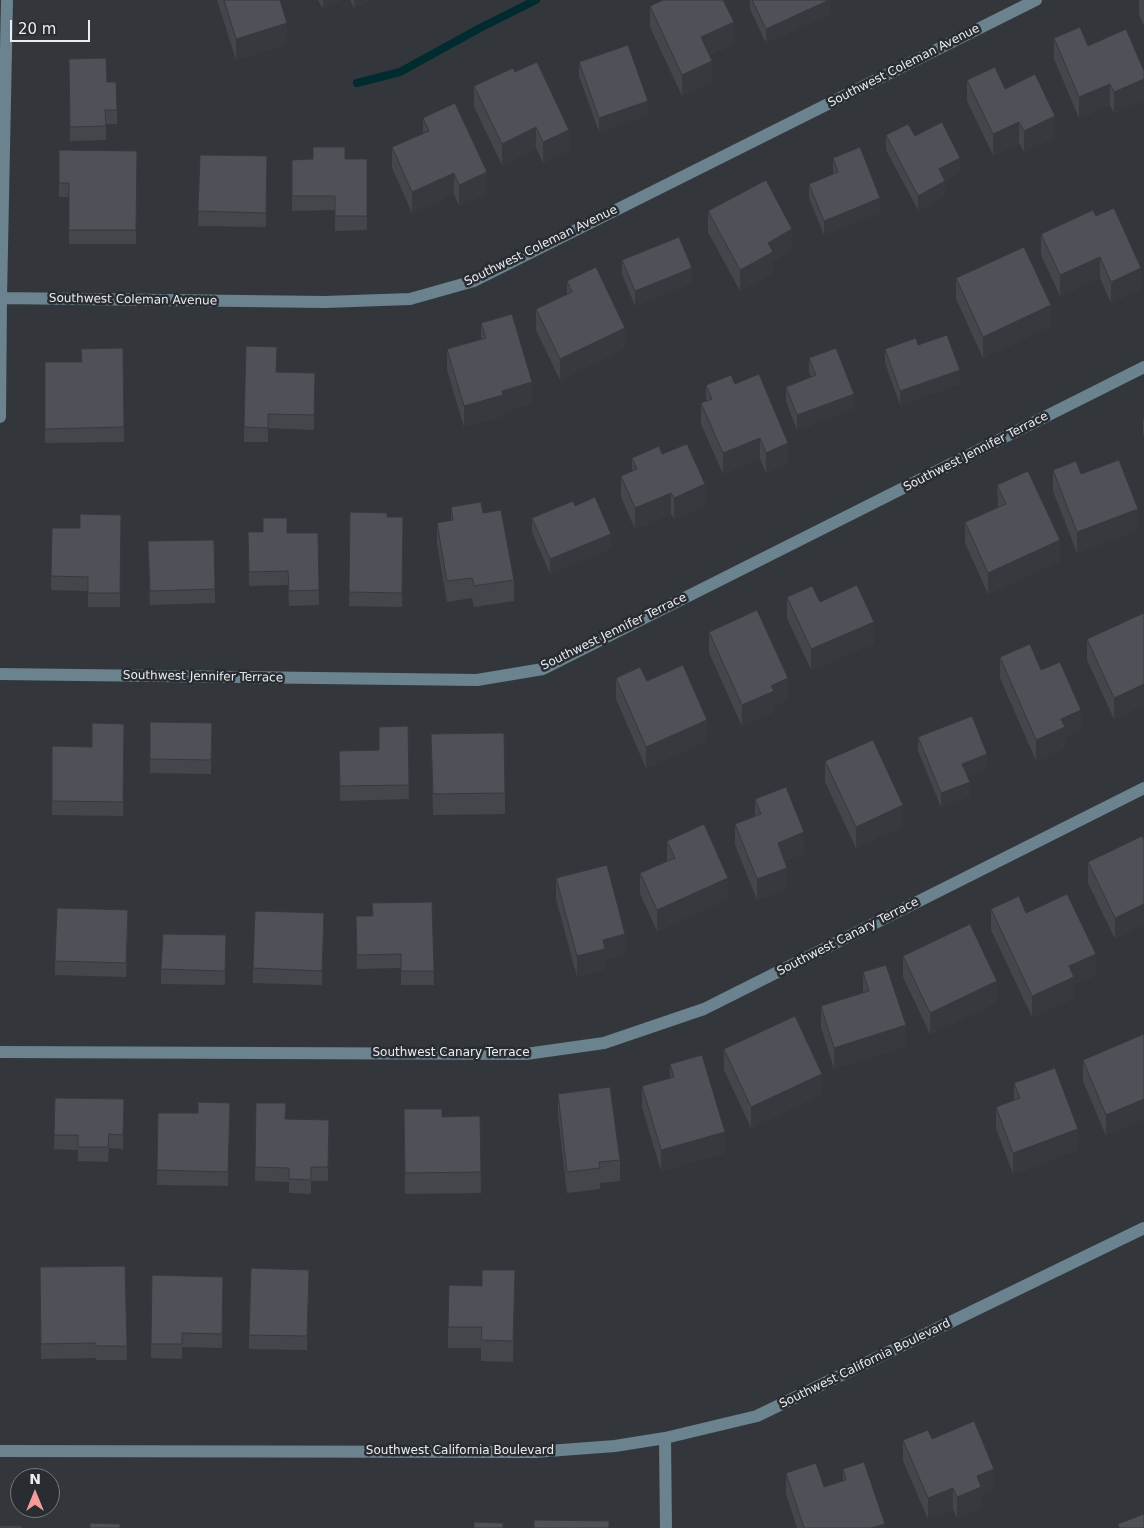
<!DOCTYPE html>
<style>
body{margin:0}
#map{position:relative;width:1144px;height:1528px;overflow:hidden;background:#33373c;font-family:"DejaVu Sans",sans-serif}
canvas{display:block}
.north{position:absolute;left:10px;top:1468px;width:50px;height:50px;box-sizing:border-box;background:#292d32;border:1px solid #767a7e;border-radius:50%;rotate:0deg;font-size:14px;font-weight:700;line-height:20px;text-align:center;color:#eaedf0}
.north::after{content:'';display:block;margin:auto;width:18px;height:22px;background:#f59b99;clip-path:polygon(50% 0,100% 100%,50% 72%,0 100%)}
.scale{position:absolute;left:10px;top:20px;width:80px;height:22px;box-sizing:border-box;border:2px solid #eaedf0;border-top:0;padding-left:6px;font-size:15px;line-height:18px;white-space:nowrap;color:#eaedf0;-webkit-text-stroke:4px #292d32;paint-order:stroke}
</style>
<div id="map">
<canvas width="1144" height="1528"></canvas>
<div class="north">N</div>
<div class="scale">20 m</div>
</div>
<script>
const c = document.querySelector('canvas').getContext('2d');
c.lineJoin = 'round';
function poly(rows) {
  const path = new Path2D();
  for (const r of rows) {
    path.moveTo(r[0], r[1]);
    for (let i = 2; i < r.length; i += 2) path.lineTo(r[i], r[i + 1]);
  }
  return path;
}
function strokePath(path, color, width, dash) {
  c.strokeStyle = color;
  c.lineWidth = width;
  c.lineCap = dash ? 'butt' : 'round';
  c.setLineDash(dash || []);
  c.stroke(path);
}
function fill(path, color) {
  c.fillStyle = color;
  c.fill(path, 'evenodd');
}
function drawText(font, color, halo, rows, align = 'center') {
  c.font = font + ' "DejaVu Sans",sans-serif';
  c.lineWidth = 5;
  c.setLineDash([]);
  c.textBaseline = 'middle';
  c.strokeStyle = halo;
  c.fillStyle = color;
  for (const [text, x, y, turn = 0] of rows) {
    c.save();
    c.translate(x, y);
    c.rotate((+turn || 0) * Math.PI / 180);
    c.textAlign = isNaN(turn) ? turn : align;
    if (halo) c.strokeText(text, 0, 0);
    c.fillText(text, 0, 0);
    c.restore();
  }
}
strokePath(poly([
 [357,83,400,72,480,28,536,0]
]), '#002c2f', 8);
strokePath(poly([
 [0,298,325,302,410,299,474,281,1036,0],
 [0,417,1,298,7,0],
 [0,674,477,680,543,669,1144,367],
 [0,1052,526,1054,604,1043,704,1009,1144,788],
 [665,1438,666,1528],
 [0,1451,535,1452,615,1446,665,1438,757,1416,1144,1228]
]), '#6a838f', 12);
fill(poly([
 [217,0,280,0,287,44,236,60],
 [318,0,341,0,323,9],
 [350,0,370,0,354,8],
 [750,0,831,0,831,14,766,43,750,9],
 [1139,0,1144,0,1144,26,1139,15],
 [650,6,734,43,709,55,712,82,682,96,650,27],
 [1054,38,1144,71,1144,100,1114,113,1110,105,1079,118,1054,59],
 [69,59,107,82,117,110,117,124,106,124,106,140,70,141],
 [579,62,648,115,599,132,579,76],
 [515,72,569,151,543,163,536,148,502,165,474,107,474,86],
 [967,80,1005,89,1055,137,1024,152,1019,143,993,155,967,101],
 [423,118,487,193,459,206,454,194,412,213,392,168,392,147,423,134],
 [886,135,960,172,945,180,945,196,918,210,886,150],
 [59,150,137,151,136,244,69,244,69,197,59,197],
 [200,155,267,156,266,227,198,226],
 [833,158,880,212,824,235,809,198,809,184,833,174],
 [367,159,367,230,335,231,335,210,292,211,292,160],
 [708,211,792,250,773,261,773,273,740,291,708,232],
 [1096,216,1141,289,1111,303,1100,278,1060,296,1041,255,1041,234],
 [622,260,692,283,635,306,622,274],
 [956,278,1051,326,983,358,956,299],
 [567,281,625,348,560,380,536,330,536,309,567,294],
 [481,323,532,403,503,412,503,416,464,427,447,370,447,349,481,339],
 [918,345,960,384,900,405,885,363,885,349],
 [123,348,124,442,45,443,45,362,81,362,81,349],
 [809,358,854,408,797,430,786,401,786,387,811,377,809,372],
 [276,372,315,387,314,430,268,428,268,442,244,442,244,427],
 [735,384,788,464,766,473,760,459,723,474,701,424,701,403,706,401,706,385],
 [1143,419,1144,419,1144,436,1143,433],
 [662,454,705,505,674,519,671,514,635,529,621,497,621,476,632,471,632,458],
 [1053,470,1081,474,1138,530,1077,553,1053,491],
 [997,485,1060,561,988,594,965,543,965,522,998,507],
 [451,507,483,513,514,580,514,601,474,607,472,598,447,602,437,544,437,523,451,521],
 [350,512,387,517,403,517,402,607,349,606],
 [121,515,120,607,88,607,88,591,51,590,52,528,80,528],
 [532,518,611,548,550,574,532,532],
 [248,532,287,533,318,533,319,605,289,606,288,585,249,586],
 [148,556,215,589,215,603,150,605],
 [787,597,820,602,874,643,811,670,787,618],
 [1144,613,1144,705,1114,719,1087,660,1087,639],
 [709,632,788,699,774,706,774,712,742,726,709,653],
 [1000,657,1041,670,1081,731,1065,738,1065,748,1036,761,1000,678],
 [616,678,647,681,707,741,646,768,616,699],
 [150,722,212,723,211,774,150,773],
 [124,724,123,816,52,815,52,746,92,747],
 [408,726,409,799,340,801,339,751,379,750],
 [431,734,505,793,505,814,433,815],
 [918,737,987,768,967,776,970,796,941,807,918,751],
 [825,761,903,826,856,848,825,782],
 [755,799,804,853,785,861,787,889,757,900,735,845,735,824,755,816],
 [1142,836,1115,939,1088,883,1088,862],
 [667,841,728,899,657,931,640,894,640,873,667,861],
 [556,878,625,955,605,960,605,969,577,977,556,899],
 [432,902,434,985,401,985,401,968,357,969,356,916,372,916,372,903],
 [991,909,1026,913,1096,975,1074,985,1074,998,1032,1017,991,930],
 [128,924,126,977,55,975,55,961],
 [324,927,322,985,253,983,253,968],
 [226,935,225,985,161,984,161,969],
 [903,956,997,1002,930,1034,903,977],
 [863,972,906,1046,834,1069,821,1027,821,1006,863,993],
 [1144,1034,1106,1136,1083,1081,1083,1060],
 [724,1049,822,1094,751,1128,724,1070],
 [670,1064,725,1153,661,1171,642,1107,642,1086,670,1078],
 [1014,1083,1078,1150,1013,1174,996,1128,996,1107,1014,1100],
 [558,1094,620,1160,620,1181,600,1183,600,1189,567,1193,558,1115],
 [55,1098,124,1099,123,1149,109,1148,108,1162,78,1161,78,1150,54,1149],
 [230,1103,228,1186,157,1185,158,1113,198,1113],
 [256,1103,286,1119,329,1120,328,1181,311,1181,311,1194,289,1193,289,1182,255,1181],
 [404,1109,442,1117,480,1116,481,1193,405,1194],
 [125,1266,127,1360,96,1360,96,1358,41,1359,40,1267],
 [309,1270,307,1350,249,1349,249,1335],
 [223,1291,222,1348,182,1347,182,1359,151,1358,151,1344],
 [515,1291,513,1362,481,1361,481,1348,448,1348,448,1327],
 [932,1439,994,1490,981,1495,981,1508,957,1518,953,1509,928,1519,903,1461,903,1440],
 [843,1469,885,1528,797,1528,786,1494,786,1473,824,1487,843,1481]
]), '#45464c');
fill(poly([
 [323,0,341,0,323,9],
 [354,0,370,0,354,8],
 [829,0,831,0,831,14,766,43,766,29],
 [734,22,734,43,701,58,701,37],
 [287,23,287,44,236,60,236,39],
 [712,61,712,82,682,96,682,75],
 [1144,79,1144,100,1114,113,1114,92],
 [1110,84,1110,105,1079,118,1079,97],
 [648,101,648,115,599,132,599,118],
 [1055,116,1055,137,1024,152,1024,131],
 [1019,122,1019,143,993,155,993,134],
 [536,127,536,148,502,165,502,144],
 [569,130,569,151,543,163,543,142],
 [960,158,960,172,939,183,939,169],
 [487,172,487,193,459,206,459,185],
 [454,173,454,194,412,213,412,192],
 [945,181,945,196,918,210,918,196],
 [880,198,880,212,824,235,824,221],
 [792,229,792,250,773,261,773,273,740,291,740,270,768,243],
 [1100,257,1100,278,1060,296,1060,275],
 [692,268,692,283,635,306,635,291],
 [1141,268,1141,289,1111,303,1111,282],
 [1051,305,1051,326,983,358,983,337],
 [625,328,625,348,560,380,560,359],
 [960,370,960,384,900,405,900,391],
 [532,382,532,403,503,412,503,416,464,427,464,406,502,391],
 [854,394,854,408,797,430,797,415],
 [760,438,760,459,723,474,723,453],
 [788,443,788,464,766,473,766,453],
 [705,484,705,505,674,519,674,498],
 [671,493,671,514,635,529,635,508],
 [1138,509,1138,530,1077,553,1077,532],
 [611,534,611,548,550,574,550,559],
 [1060,540,1060,561,988,594,988,573],
 [874,622,874,643,811,670,811,649],
 [788,678,788,699,774,706,774,712,742,726,742,705,771,686],
 [1144,684,1144,705,1114,719,1114,698],
 [1081,710,1081,731,1065,738,1065,748,1036,761,1036,740,1061,719],
 [707,720,707,741,646,768,646,747],
 [987,754,987,768,962,778,962,764],
 [970,782,970,796,941,807,941,793],
 [903,805,903,826,856,848,856,827],
 [804,832,804,853,778,864,778,843],
 [787,868,787,889,757,900,757,879],
 [728,878,728,899,657,931,657,910],
 [1144,904,1144,925,1115,939,1115,918],
 [324,913,324,927,322,985,322,971],
 [625,934,625,955,605,960,605,969,577,977,577,956,603,940],
 [1096,954,1096,975,1074,985,1074,998,1032,1017,1032,996,1069,966],
 [997,981,997,1002,930,1034,930,1013],
 [906,1025,906,1046,834,1069,834,1048],
 [822,1074,822,1094,751,1128,751,1107],
 [1144,1099,1144,1120,1106,1136,1106,1115],
 [1078,1129,1078,1150,1013,1174,1013,1153],
 [725,1132,725,1153,661,1171,661,1150],
 [515,1270,515,1291,513,1362,513,1341],
 [994,1469,994,1490,981,1495,981,1508,957,1518,957,1497,977,1476],
 [953,1488,953,1509,928,1519,928,1498],
 [885,1524,885,1528,871,1528]
]), '#38393e');
const building = poly([
 [224,0,280,0,287,23,236,39,224,0],
 [663,0,723,0,734,22,701,37,712,61,682,75,650,6,663,0],
 [752,0,829,0,766,29,752,0],
 [1080,27,1088,46,1126,29,1144,71,1144,79,1114,92,1110,84,1079,97,1054,38,1080,27],
 [628,45,648,101,599,118,579,62,628,45],
 [106,58,107,82,116,82,117,110,105,110,106,126,70,127,69,59,106,58],
 [537,62,569,130,543,142,536,127,502,144,474,86,513,68,515,72,537,62],
 [995,67,1005,89,1035,74,1055,116,1024,131,1019,122,993,134,967,80,995,67],
 [455,103,487,172,459,185,454,173,412,192,392,147,429,131,423,118,455,103],
 [942,122,960,158,939,169,945,181,918,196,886,135,908,124,915,136,942,122],
 [313,147,345,147,345,159,367,159,367,216,335,216,335,196,292,196,292,160,313,159,313,147],
 [860,147,880,198,824,221,809,184,838,172,833,158,860,147],
 [59,150,137,151,136,230,69,230,69,183,59,183,59,150],
 [200,155,267,156,266,213,198,211,200,155],
 [766,180,792,229,768,243,773,252,740,270,708,211,766,180],
 [1114,208,1141,268,1111,282,1100,257,1060,275,1041,234,1093,210,1096,216,1114,208],
 [679,237,692,268,635,291,622,260,679,237],
 [1024,247,1051,305,983,337,956,278,1024,247],
 [596,267,625,328,560,359,536,309,572,292,567,281,596,267],
 [512,314,532,382,502,391,503,395,464,406,447,349,486,338,481,323,512,314],
 [947,335,960,370,900,391,885,349,916,338,918,345,947,335],
 [246,346,277,347,276,372,315,373,314,415,268,414,268,428,244,427,246,346],
 [123,348,124,427,45,429,45,362,82,362,81,349,123,348],
 [836,348,854,394,797,415,786,387,816,375,809,358,836,348],
 [759,374,788,443,766,453,760,438,723,453,701,403,712,399,706,385,731,375,735,384,759,374],
 [687,444,705,484,674,498,671,493,635,508,621,476,637,469,632,458,659,446,662,454,687,444],
 [1119,460,1138,509,1077,532,1053,470,1076,461,1081,474,1119,460],
 [1028,471,1060,540,988,573,965,522,1006,504,997,485,1028,471],
 [595,497,611,534,550,559,532,518,573,501,575,506,595,497],
 [481,502,483,513,501,510,514,580,474,586,472,578,447,581,437,523,453,520,451,507,481,502],
 [350,512,387,513,387,517,403,517,402,593,349,592,350,512],
 [80,514,121,515,120,593,88,593,88,577,51,576,52,528,80,528,80,514],
 [263,518,287,518,287,533,318,533,319,590,289,591,288,571,249,572,248,532,263,532,263,518],
 [214,540,215,589,150,591,148,541,214,540],
 [857,585,874,622,811,649,787,597,812,586,820,602,857,585],
 [757,610,788,678,771,686,774,691,742,705,709,632,757,610],
 [1144,613,1144,684,1114,698,1087,639,1144,613],
 [1030,644,1041,670,1060,662,1081,710,1061,719,1065,727,1036,740,1000,657,1030,644],
 [683,665,707,720,646,747,616,678,640,667,647,681,683,665],
 [972,716,987,754,962,764,970,782,941,793,918,737,972,716],
 [150,722,212,723,211,760,150,759,150,722],
 [92,723,124,724,123,802,52,801,52,746,92,747,92,723],
 [408,726,409,785,340,786,339,751,379,750,379,727,408,726],
 [504,733,505,793,433,794,431,734,504,733],
 [873,740,903,805,856,827,825,761,873,740],
 [786,787,804,832,778,843,787,868,757,879,735,824,761,814,755,799,786,787],
 [704,824,728,878,657,910,640,873,675,858,667,841,704,824],
 [1142,836,1144,840,1144,904,1115,918,1088,862,1142,836],
 [607,865,625,934,603,940,605,949,577,956,556,878,607,865],
 [1067,894,1096,954,1069,966,1074,977,1032,996,991,909,1019,896,1026,913,1067,894],
 [432,902,434,971,401,971,401,954,357,955,356,916,373,916,372,903,432,902],
 [57,908,128,910,126,963,55,961,57,908],
 [255,911,324,913,322,971,253,968,255,911],
 [970,924,997,981,930,1013,903,956,970,924],
 [163,934,226,935,225,971,161,969,163,934],
 [886,965,906,1025,834,1048,821,1006,869,991,863,972,886,965],
 [795,1016,822,1074,751,1107,724,1049,795,1016],
 [1144,1034,1144,1099,1106,1115,1083,1060,1144,1034],
 [702,1055,725,1132,661,1150,642,1086,674,1077,670,1064,702,1055],
 [1055,1068,1078,1129,1013,1153,996,1107,1020,1098,1014,1083,1055,1068],
 [610,1087,620,1160,599,1162,600,1168,567,1172,558,1094,610,1087],
 [55,1098,124,1099,123,1135,109,1134,108,1147,78,1147,78,1135,54,1135,55,1098],
 [198,1102,230,1103,228,1172,157,1170,158,1113,198,1113,198,1102],
 [256,1103,286,1103,285,1119,329,1120,328,1167,311,1167,311,1180,289,1179,289,1168,255,1167,256,1103],
 [404,1109,442,1109,442,1117,480,1116,481,1172,405,1173,404,1109],
 [125,1266,127,1346,96,1346,96,1343,41,1344,40,1267,125,1266],
 [251,1268,309,1270,307,1336,249,1335,251,1268],
 [482,1270,515,1270,513,1341,481,1340,482,1327,448,1327,449,1285,482,1286,482,1270],
 [152,1275,223,1277,222,1334,182,1333,182,1344,151,1344,152,1275],
 [974,1421,994,1469,977,1476,981,1487,957,1497,953,1488,928,1498,903,1440,928,1430,932,1439,974,1421],
 [864,1462,885,1524,871,1528,804,1528,786,1473,816,1463,824,1487,846,1480,843,1469,864,1462],
 [1144,1514,1144,1528,1119,1528,1118,1524,1144,1514],
 [534,1520,609,1521,609,1528,534,1528,534,1520],
 [474,1522,503,1523,503,1528,474,1528,474,1522],
 [90,1523,120,1524,120,1528,90,1528,90,1523],
 [0,1526,22,1526,22,1528,0,1528,0,1526]
]);
fill(building, '#505158');
strokePath(building, '#38393e', 1);
drawText('12px', '#eaedf0', '#292d32', [
 ["Southwest Coleman Avenue",904,66,-27],
 ["Southwest Coleman Avenue",541,246,-26],
 ["Southwest Coleman Avenue",133,300,1],
 ["Southwest Jennifer Terrace",976,452,-27],
 ["Southwest Jennifer Terrace",614,632,-26],
 ["Southwest Jennifer Terrace",203,677,1],
 ["Southwest Canary Terrace",848,937,-27],
 ["Southwest Canary Terrace",451,1053],
 ["Southwest California Boulevard",865,1364,-26],
 ["Southwest California Boulevard",460,1451]
]);
</script>
